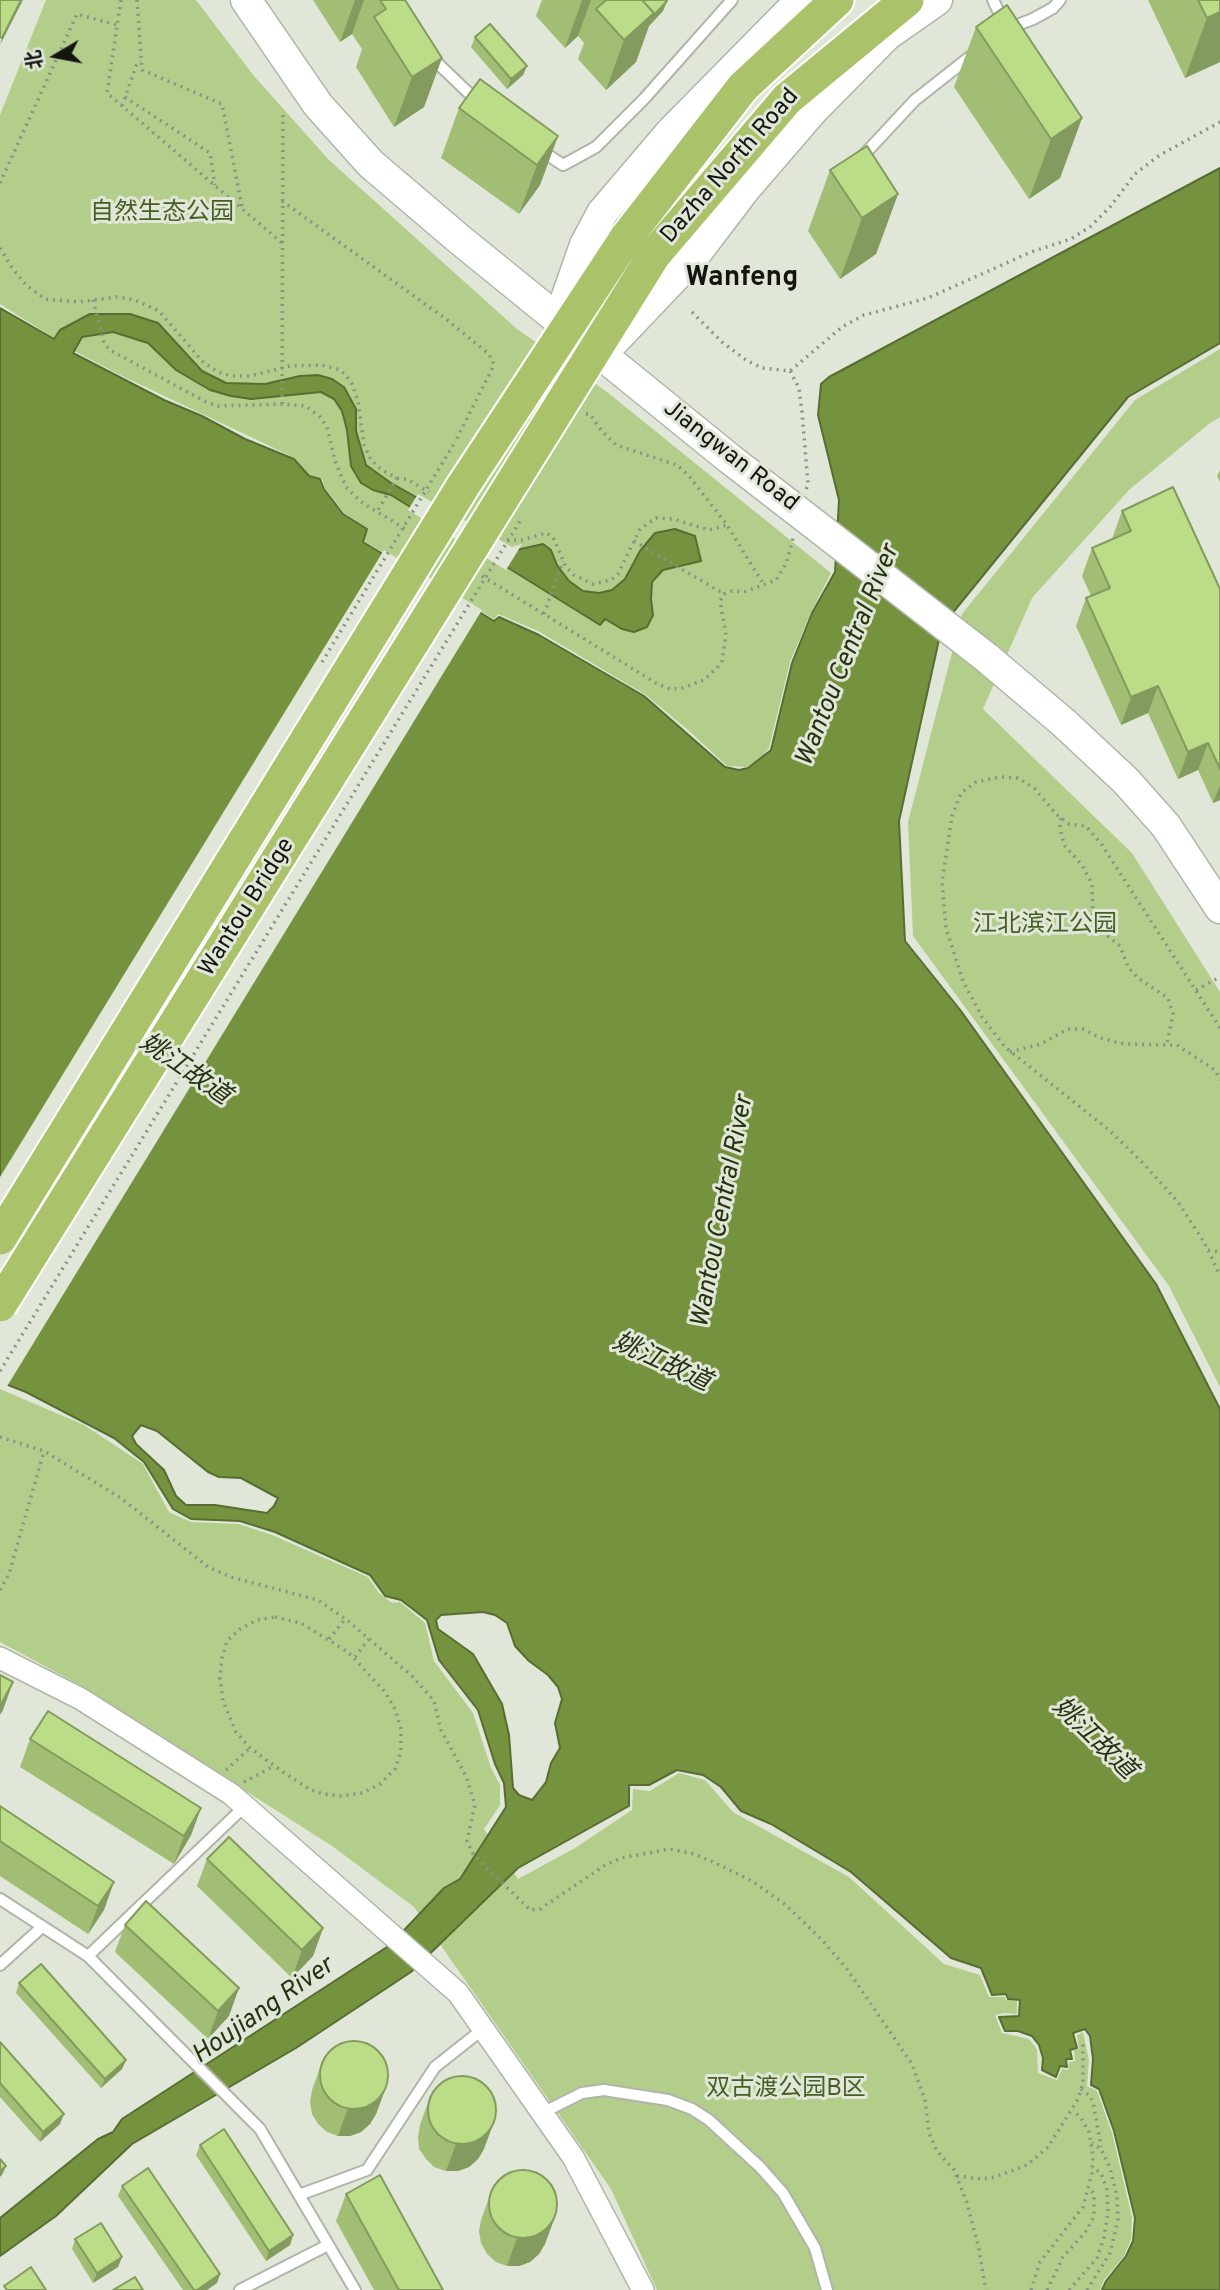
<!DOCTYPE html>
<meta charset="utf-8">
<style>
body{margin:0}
#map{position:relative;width:1220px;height:2290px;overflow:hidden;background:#e0e7d8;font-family:Overpass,"Noto Sans SC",sans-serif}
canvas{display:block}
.north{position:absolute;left:21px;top:21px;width:70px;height:70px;-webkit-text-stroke:5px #e0e7d8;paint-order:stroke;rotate:260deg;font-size:19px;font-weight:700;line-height:28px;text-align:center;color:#131510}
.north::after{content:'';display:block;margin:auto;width:24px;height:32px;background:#131510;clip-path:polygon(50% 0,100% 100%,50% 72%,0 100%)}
</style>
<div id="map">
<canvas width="1220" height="2290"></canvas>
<div class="north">北</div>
</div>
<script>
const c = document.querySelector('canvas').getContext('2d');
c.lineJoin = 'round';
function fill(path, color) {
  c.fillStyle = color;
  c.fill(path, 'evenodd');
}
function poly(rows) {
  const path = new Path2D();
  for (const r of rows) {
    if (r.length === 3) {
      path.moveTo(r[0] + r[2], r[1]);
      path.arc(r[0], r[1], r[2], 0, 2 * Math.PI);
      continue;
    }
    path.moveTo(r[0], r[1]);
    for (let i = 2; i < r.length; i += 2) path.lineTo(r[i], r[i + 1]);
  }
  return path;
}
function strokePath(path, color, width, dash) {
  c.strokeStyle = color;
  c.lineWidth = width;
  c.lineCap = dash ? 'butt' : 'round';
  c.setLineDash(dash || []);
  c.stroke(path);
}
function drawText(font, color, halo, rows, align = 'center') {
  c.font = font + ' Overpass,"Noto Sans SC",sans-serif';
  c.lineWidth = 6;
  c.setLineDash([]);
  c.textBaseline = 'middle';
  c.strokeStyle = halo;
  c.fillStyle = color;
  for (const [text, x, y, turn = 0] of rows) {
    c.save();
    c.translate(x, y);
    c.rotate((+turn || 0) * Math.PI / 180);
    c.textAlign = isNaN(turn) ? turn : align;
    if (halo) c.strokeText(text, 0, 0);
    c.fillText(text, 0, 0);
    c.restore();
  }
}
fill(poly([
 [46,0,196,0,254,76,329,160,517,329,607,392,831,573,811,612,790,662,769,748,761,757,748,767,727,766,688,730,646,695,538,631,498,614,494,619,364,541,367,528,344,513,325,488,322,479,309,476,295,458,118,374,76,352,0,304,0,115],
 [1220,349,1220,417,1210,423,1129,490,1032,598,983,709,1132,853,1220,992,1220,1387,1169,1286,913,936,908,822,962,614,1135,400],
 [0,1389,84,1425,143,1464,169,1512,191,1522,239,1524,272,1535,368,1577,379,1593,392,1603,400,1602,425,1623,434,1661,473,1713,491,1768,500,1785,500,1805,484,1829,518,1879,575,1848,632,1810,633,1789,650,1791,679,1773,705,1780,733,1812,849,1877,944,1964,980,1975,989,1997,1005,1997,1006,2000,1017,2001,1017,2014,1004,2013,995,2015,1002,2033,1029,2039,1037,2049,1038,2073,1057,2080,1062,2069,1068,2070,1069,2062,1075,2061,1074,2050,1079,2049,1077,2035,1083,2032,1089,2060,1087,2086,1097,2091,1112,2133,1132,2217,1131,2240,1124,2256,1104,2280,1100,2290,657,2290,611,2189,414,1907,332,1846,80,1685,0,1642]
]), '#b3ce8a');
const water = poly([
 [1220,168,1220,343,1128,397,942,626,899,821,905,941,961,1011,1156,1284,1220,1409,1220,2290,1102,2290,1106,2281,1126,2256,1133,2241,1135,2218,1114,2131,1099,2089,1091,2085,1093,2059,1090,2036,1085,2029,1073,2033,1077,2048,1070,2050,1072,2059,1066,2059,1067,2067,1060,2066,1056,2077,1042,2070,1043,2058,1039,2045,1032,2036,1018,2031,1005,2031,999,2017,1019,2016,1020,2000,1008,1999,1006,1994,992,1995,981,1968,951,1958,851,1872,771,1824,741,1811,721,1787,703,1775,677,1770,649,1785,629,1785,629,1806,518,1868,411,1972,296,2048,132,2144,56,2216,0,2256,0,2218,98,2139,113,2132,122,2119,390,1945,444,1888,460,1879,506,1807,504,1783,495,1764,478,1710,439,1660,427,1620,401,1600,385,1596,370,1575,275,1532,240,1521,191,1519,173,1509,144,1462,114,1438,26,1392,0,1382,0,308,54,339,60,330,90,314,130,314,158,323,202,371,226,383,265,384,300,376,318,375,332,379,344,387,356,409,356,431,366,465,391,483,512,551,543,544,551,550,557,565,569,581,583,591,599,593,612,590,625,579,640,551,655,533,675,529,695,536,701,561,663,570,652,582,651,599,653,615,647,627,634,632,622,629,605,619,600,625,391,495,373,490,361,483,351,466,347,430,342,411,334,399,321,392,251,399,231,396,210,390,176,370,148,343,113,332,82,337,73,353,164,400,202,416,245,439,294,459,309,476,320,479,324,489,343,514,367,529,363,542,494,621,499,617,539,635,644,696,725,767,739,770,748,768,771,750,792,663,812,613,835,572,839,500,818,415,821,384,829,377,1220,168],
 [141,1425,157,1431,208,1472,219,1477,241,1478,278,1498,274,1506,267,1513,215,1505,186,1505,176,1496,164,1470,136,1444,132,1436,141,1425],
 [483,1612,495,1615,507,1623,515,1646,529,1661,548,1675,558,1687,562,1699,555,1723,560,1748,551,1763,546,1782,532,1800,519,1795,513,1788,509,1735,502,1704,473,1654,438,1629,436,1620,441,1615,483,1612]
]);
fill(water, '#75933f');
strokePath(water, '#586d31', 2);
fill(poly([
 [418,494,512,547,522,544,506,570,408,510],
 [384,550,482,610,6,1388,0,1386,0,1177]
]), '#e0e7d8');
const lane = poly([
 [993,0,1007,29,1033,19,1053,8,1060,0],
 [430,56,479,103],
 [539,149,563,165,596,147,644,99,732,0],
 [860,159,915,100,971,56],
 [0,1899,88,1956,260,2129,355,2290],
 [88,1956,245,1806],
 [0,1965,42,1927],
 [542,2113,582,2093,604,2090,668,2100,692,2109,709,2120,760,2167,783,2193,815,2248,827,2290],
 [299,2195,367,2170,435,2067,483,2029],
 [240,2290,328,2245]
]);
const street = poly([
 [0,1658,81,1699,231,1794,458,1993,573,2157,643,2290]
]);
const secondary = poly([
 [246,0,318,105,371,164,459,239,730,459,796,510],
 [801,0,671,132,602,213,585,245,564,305,614,341,691,260,745,189,813,110,887,35,937,0],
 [987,658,1064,723,1126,781,1166,826,1220,908]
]);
const primary = poly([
 [626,238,743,87,837,0],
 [654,255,787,99,907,0]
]);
strokePath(lane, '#afb6a7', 14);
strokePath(street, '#afb6a7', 24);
strokePath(secondary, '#afb6a7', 33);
strokePath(primary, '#fff', 37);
strokePath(poly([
 [121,0,107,93,282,243],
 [137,0,142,70,222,104,242,207],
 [125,97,210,153,215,185],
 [122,106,136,66,141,61],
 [0,183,77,14,117,25],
 [282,201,446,319,489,354,494,365,455,442],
 [0,248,12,268,26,285,45,299,79,302,116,297,135,300,159,311,204,363,218,372,232,376,250,376,290,366,321,365,337,369,345,374,352,384,358,401,364,445,371,460,382,470,397,478,377,512],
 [93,300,104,343,110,350,206,402,218,406,285,404,306,406,320,417,327,427,335,461,346,487,361,502,407,530],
 [692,312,722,342,746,360,762,368,790,371,842,327,864,315,928,298,1031,252,1071,239,1091,226,1110,207,1135,174,1160,155,1220,122],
 [790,371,799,388,802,412,808,484,806,490],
 [282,404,283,110],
 [586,414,590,414,601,430,616,445,677,465,689,476,727,525,764,585],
 [397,478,407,479,429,492],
 [507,540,522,540,546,533,553,537,566,567,574,575,593,584,611,580,618,574,640,529,656,518,673,519,709,530,727,525],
 [634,541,724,594],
 [482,576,656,683,670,689,682,688,704,680,717,668,722,661,726,635,720,601,724,594,732,591,744,592,776,580,786,564,793,538],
 [544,614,563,561],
 [1061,818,1060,827,1064,845,1082,865,1092,884,1093,917,1100,930,1120,946,1128,967,1138,978,1168,998,1173,1014,1167,1044],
 [1196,990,1220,977],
 [1220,1028,1102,845,1086,826,1069,824,1056,814,1035,789,1018,778,1000,777,976,782,961,793,952,816,942,882,946,928,963,981,982,1017,1005,1047,1109,1130,1144,1164,1178,1202,1204,1242,1220,1275],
 [1010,1052,1041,1044,1068,1029,1083,1029,1100,1038,1124,1044,1177,1045,1215,1070,1220,1080],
 [1208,1250,1220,1252],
 [0,1437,44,1451,121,1498,208,1567,231,1577,318,1600,347,1620,413,1677,434,1701,441,1730,466,1776,475,1805,467,1841,473,1854,530,1910,540,1909,604,1866,621,1858,670,1849,694,1854,711,1861,752,1881,786,1905,822,1940,847,1969,912,2064,925,2100,929,2133,937,2151,954,2170,967,2203,978,2245,986,2290],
 [0,1590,9,1574,44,1451],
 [275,1617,301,1623,348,1652,385,1692,395,1709,401,1729,401,1751,395,1769,380,1784,362,1793,342,1796,323,1794,309,1789,283,1772,250,1748,236,1732,223,1701,220,1678,222,1658,227,1641,240,1629,257,1620,275,1617],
 [329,1639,345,1619],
 [355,1657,369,1639],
 [226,1770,250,1748],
 [244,1782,274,1766],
 [1081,2089,1091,2097,1094,2107,1101,2147],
 [957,2176,982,2179,995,2177,1027,2165,1048,2147,1078,2099,1083,2083,1083,2042],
 [1031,2290,1040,2262,1083,2207,1092,2173,1093,2156,1089,2132,1081,2118,1073,2110],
 [1047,2290,1063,2257,1087,2230,1094,2216,1094,2194,1089,2187],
 [1069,2290,1097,2258,1104,2237,1108,2212,1107,2190,1101,2173,1092,2167],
 [1087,2290,1110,2253,1118,2219,1117,2196,1110,2168,1101,2149,1092,2143]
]), '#8c9186', 3.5, [2, 5]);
strokePath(lane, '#fff', 10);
strokePath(street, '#fff', 21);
strokePath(secondary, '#fff', 30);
strokePath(primary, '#aac26a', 33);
const secondaryBridge = poly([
 [796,510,987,658]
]);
const primaryBridge = poly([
 [0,1238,463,486,626,238],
 [0,1305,654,255]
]);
strokePath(secondaryBridge, '#afb6a7', 33, []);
strokePath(primaryBridge, '#fff', 37, []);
strokePath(poly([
 [322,662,455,442],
 [0,1371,520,521]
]), '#8c9186', 3.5, [2, 5]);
strokePath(secondaryBridge, '#fff', 30);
strokePath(primaryBridge, '#aac26a', 33);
fill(poly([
 [313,0,405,0,442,58,424,107,394,127,356,67,362,49,352,34,340,42],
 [542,0,665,0,667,1,663,11,649,26,636,62,606,90,578,59,584,43,578,36,565,48,536,16],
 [1148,0,1220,0,1220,62,1185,78],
 [976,27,1082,118,1060,178,1029,199,954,87],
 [475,37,527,66,523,75,507,89,471,47],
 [459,108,558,136,540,185,519,214,441,158],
 [830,170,898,194,876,254,840,279,808,231],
 [1220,470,1220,482,1217,476],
 [1122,511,1220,589,1220,800,1213,803,1198,770,1178,779,1148,713,1121,725,1076,626,1086,598,1091,596,1082,576,1092,548,1112,539],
 [30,1739,201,1808,191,1835,174,1864,20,1767],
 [0,1806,104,1910,88,1934,0,1876],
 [207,1859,323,1928,313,1956,292,1978,197,1886],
 [125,1925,229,2016,208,2039,115,1952],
 [19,1983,126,2060,122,2069,101,2088,16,1993],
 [0,2042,60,2124,40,2142,0,2097],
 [322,2062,386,2087,376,2114,370,2124,361,2132,350,2136,338,2136,327,2132,318,2124,312,2114,310,2102,312,2090],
 [430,2097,484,2149,478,2159,469,2167,458,2171,446,2171,434,2167,426,2159,419,2149,418,2137,420,2125],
 [200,2145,293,2235,290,2245,266,2261,196,2155],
 [122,2186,220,2274,217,2283,207,2290,183,2290,118,2196],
 [491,2192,545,2244,539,2254,530,2262,519,2266,507,2266,496,2262,487,2254,481,2243,479,2231,481,2220],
 [346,2194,443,2290,374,2290,336,2221],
 [75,2239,122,2257,118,2267,93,2283,72,2249]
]), '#a1be74');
fill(poly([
 [21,0,23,0,0,45,2,38],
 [355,0,364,0,352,34,340,42],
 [582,0,591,0,578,36,565,48],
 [667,1,663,11,649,26,636,62,606,90,624,40],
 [1220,12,1220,62,1185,78,1207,18],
 [442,58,424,107,394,127,412,77],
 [527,66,523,75,507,89,511,79],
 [1082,118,1060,178,1029,199,1051,139],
 [558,136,540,185,519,214,537,165],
 [898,194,876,254,840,279,862,218],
 [1158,686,1148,713,1121,725,1131,697],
 [1208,743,1198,770,1178,779,1188,752],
 [1220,785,1220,800,1213,803],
 [13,1682,3,1710,0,1715,0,1706],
 [201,1808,191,1835,174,1864,184,1836],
 [114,1882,104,1910,88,1934,98,1906],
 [323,1928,313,1956,292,1978,302,1950],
 [239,1988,229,2016,208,2039,218,2011],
 [126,2060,122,2069,101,2088,105,2079],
 [386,2087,376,2114,370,2124,361,2132,350,2136,338,2136,348,2108],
 [64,2114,60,2124,40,2142,43,2132],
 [494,2122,484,2149,478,2159,469,2167,458,2171,446,2171,456,2144],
 [6,2166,2,2175,0,2177,0,2171],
 [555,2217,545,2244,539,2254,530,2262,519,2266,507,2266,517,2238],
 [293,2235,290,2245,266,2261,269,2251],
 [122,2257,118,2267,93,2283,97,2273],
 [220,2274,217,2283,207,2290,197,2290]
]), '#839b5e');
const building = poly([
 [0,0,21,0,2,38,0,37,0,0],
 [380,0,405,0,442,58,412,77,374,17,386,9,380,0],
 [606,0,642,0,654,13,624,40,596,9,606,0],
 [642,0,665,0,667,1,653,16,654,13,642,0],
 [1198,0,1220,0,1220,12,1207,18,1198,0],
 [1007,5,1082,118,1051,139,976,27,1007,5],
 [490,24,527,66,511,79,475,37,490,24],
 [480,79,558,136,537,165,459,108,480,79],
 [867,146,898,194,862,218,830,170,867,146],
 [1173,487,1220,589,1220,769,1208,743,1188,752,1158,686,1131,697,1086,598,1110,588,1092,548,1131,531,1122,511,1173,487],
 [0,1675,13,1682,0,1706,0,1675],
 [48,1711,201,1808,184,1836,30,1739,48,1711],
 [0,1806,114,1882,98,1906,0,1841,0,1806],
 [229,1837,323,1928,302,1950,207,1859,229,1837],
 [146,1901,239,1988,218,2011,125,1925,146,1901],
 [41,1964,126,2060,105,2079,19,1983,41,1964],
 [354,2075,34],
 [0,2042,64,2114,43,2132,0,2083,0,2042],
 [462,2110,34],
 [224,2129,293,2235,269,2251,200,2145,224,2129],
 [0,2159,6,2166,0,2171,0,2159],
 [148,2168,220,2274,197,2290,194,2290,122,2186,148,2168],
 [523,2204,34],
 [380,2175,443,2290,399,2290,346,2194,380,2175],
 [101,2223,122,2257,97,2273,75,2239,101,2223],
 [31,2267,46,2290,7,2290,4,2286,31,2267],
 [135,2277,143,2290,113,2290,135,2277]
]);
fill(building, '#bbdd87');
strokePath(building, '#839b5e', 2);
drawText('24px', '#131510', '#e0e7d8', [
 ["Dazha North Road",731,167,-49],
 ["Jiangwan Road",730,457,38],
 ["Wantou Bridge",248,908,-58]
]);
drawText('24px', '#495e22', '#e0e7d8', [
 ["自然生态公园",162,214],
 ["江北滨江公园",1045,926],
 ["双古渡公园B区",786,2090]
]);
drawText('italic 26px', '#273310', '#e0e7d8', [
 ["Wantou Central River",849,656,-68],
 ["姚江故道",184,1071,35],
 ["Wantou Central River",724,1212,-79],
 ["姚江故道",661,1364,25],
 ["姚江故道",1093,1740,44],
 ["Houjiang River",264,2012,-35]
]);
drawText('bold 28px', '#131510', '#e0e7d8', [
 ["Wanfeng",742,279]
]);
</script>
